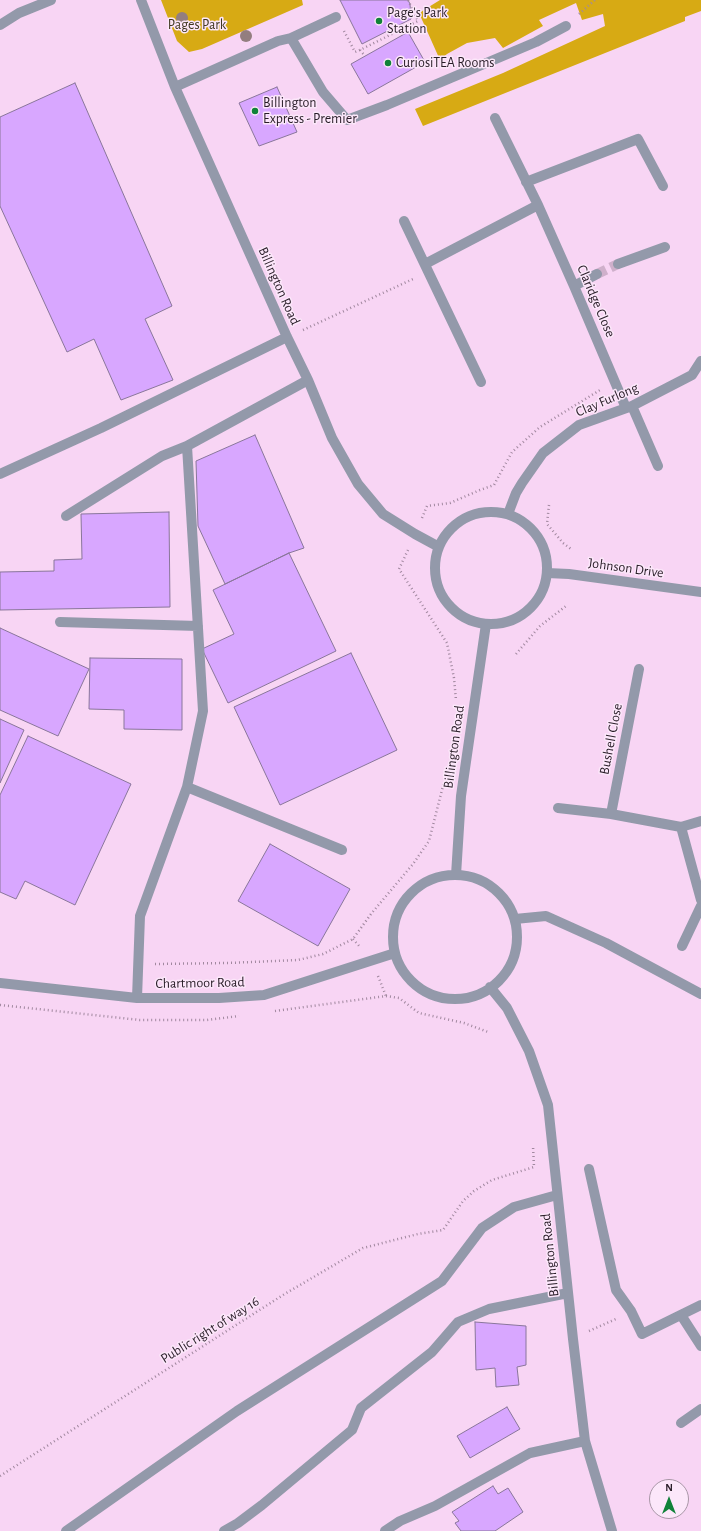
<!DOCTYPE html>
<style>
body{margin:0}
#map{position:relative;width:701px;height:1531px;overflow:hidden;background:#f8d5f4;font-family:"Alegreya Sans",sans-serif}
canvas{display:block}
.north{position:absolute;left:649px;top:1479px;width:40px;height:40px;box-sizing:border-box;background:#fce7fa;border:1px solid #a896a6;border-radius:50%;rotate:0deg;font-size:11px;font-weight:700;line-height:16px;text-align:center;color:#291d28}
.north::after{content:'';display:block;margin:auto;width:14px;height:18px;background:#108239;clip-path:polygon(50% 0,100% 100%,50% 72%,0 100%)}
</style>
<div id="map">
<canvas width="701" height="1531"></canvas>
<div class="north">N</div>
</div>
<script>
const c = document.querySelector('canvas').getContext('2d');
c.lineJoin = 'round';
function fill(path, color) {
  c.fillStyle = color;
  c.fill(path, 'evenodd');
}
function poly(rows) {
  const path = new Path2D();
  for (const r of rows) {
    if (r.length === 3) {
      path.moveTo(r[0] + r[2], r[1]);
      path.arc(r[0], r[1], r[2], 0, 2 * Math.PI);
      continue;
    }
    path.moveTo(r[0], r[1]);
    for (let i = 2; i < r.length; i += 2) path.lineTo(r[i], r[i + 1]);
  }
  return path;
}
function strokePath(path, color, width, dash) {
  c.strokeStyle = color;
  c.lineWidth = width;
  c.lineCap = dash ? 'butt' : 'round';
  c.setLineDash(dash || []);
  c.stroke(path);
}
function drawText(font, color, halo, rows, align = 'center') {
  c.font = font + ' "Alegreya Sans",sans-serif';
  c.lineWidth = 3;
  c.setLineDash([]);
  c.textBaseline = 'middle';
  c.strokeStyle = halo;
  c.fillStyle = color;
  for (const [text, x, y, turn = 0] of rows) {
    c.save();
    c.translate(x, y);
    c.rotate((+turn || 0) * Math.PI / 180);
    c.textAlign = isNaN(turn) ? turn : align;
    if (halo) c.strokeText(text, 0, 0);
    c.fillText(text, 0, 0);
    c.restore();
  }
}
fill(poly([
 [161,0,302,0,303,5,202,49,189,52,177,41],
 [440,0,701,0,701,11,685,17,685,21,423,126,415,109,503,73,605,26,603,14,582,20,576,3,539,20,543,26,503,48,495,38,467,43,447,54,440,60,419,13]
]), '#d7aa14');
const building = poly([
 [340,0,408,0,410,4,411,19,362,44,340,0],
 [408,32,425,62,368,94,351,64,408,32],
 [75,83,172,306,145,319,173,380,121,400,94,339,67,352,0,206,0,117,75,83],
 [277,87,297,132,259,146,239,103,277,87],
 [255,435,304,548,289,553,225,584,198,526,196,461,255,435],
 [169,512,170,607,0,610,0,572,54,571,54,560,82,559,81,514,169,512],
 [289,553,336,651,228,703,202,649,234,634,213,590,289,553],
 [0,628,89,669,58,736,0,710,0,628],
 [351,653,397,750,280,805,234,707,351,653],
 [90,658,182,659,182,730,124,729,124,710,89,709,90,658],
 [0,719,24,730,0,783,0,719],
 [28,736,131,784,75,905,25,881,16,899,0,892,0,795,28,736],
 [270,844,350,889,318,946,238,901,270,844],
 [475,1322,526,1326,526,1365,517,1367,519,1385,496,1387,495,1368,476,1370,475,1322],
 [507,1407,520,1429,470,1458,457,1436,507,1407],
 [493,1486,498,1494,508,1488,523,1512,495,1531,461,1531,455,1523,459,1521,452,1512,493,1486]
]);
fill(building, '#d8a7ff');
strokePath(building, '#89769a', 1);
strokePath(poly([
 [597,274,618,264]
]), '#cfb0cb', 10, [10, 5]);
strokePath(poly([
 [579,14,595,0],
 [344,31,355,52,360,50,418,21,408,0],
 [360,50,365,56],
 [303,330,413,279],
 [549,505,547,524,563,543,571,549],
 [422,518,427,506,450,503,480,490,494,485,512,452,540,427,600,390],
 [408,550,399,569,447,643,454,678,456,700],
 [516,654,540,626,566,606],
 [353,939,360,947],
 [155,964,228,963,298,960,323,954,353,939,371,914,413,864,429,841,444,782],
 [378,976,386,996],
 [0,1005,140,1020,207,1020,239,1016],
 [275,1011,386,996,399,998,419,1013,464,1023,488,1032],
 [589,1331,616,1319],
 [0,1476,283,1295,363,1248,418,1234,443,1230,463,1201,474,1191,492,1180,534,1167,533,1146]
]), '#a1889f', 2.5, [1, 3]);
strokePath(poly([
 [141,0,175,87,287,337,308,380,332,438,358,484,383,514,415,534,439,547],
 [0,25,19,13,51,0],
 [291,38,323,92,347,120,387,105,536,42,566,26],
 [175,87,278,41,291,38,336,17],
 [495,118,538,205,574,286,626,408],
 [526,182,638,139,663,186],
 [404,221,481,382],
 [425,264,538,205],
 [618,264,665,247],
 [574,286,597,274],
 [632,406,658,466],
 [0,474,101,428,287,337],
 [491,568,56],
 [508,514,516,493,522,483,543,453,579,425,632,406,692,375,701,361],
 [66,516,162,456,187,446],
 [547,573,569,574,701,592],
 [60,622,198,626],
 [187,787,342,850],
 [558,808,611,814,681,827,701,821],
 [611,814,639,669],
 [681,827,701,900],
 [456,875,461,796,486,624],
 [455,937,62],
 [515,919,546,916,606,943,701,994],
 [682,946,701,906],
 [0,983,137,998,219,998,264,995,395,953],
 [490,987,507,1008,529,1051,548,1105,573,1339,585,1441,612,1531],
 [137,998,140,916,187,787,203,711,187,446,308,380],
 [589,1169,616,1290,631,1311,642,1334,701,1305],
 [681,1315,701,1346],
 [681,1423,701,1409],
 [66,1531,237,1411,442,1281,482,1228,514,1207,557,1195],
 [224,1531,238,1523,262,1505,352,1430,361,1408,432,1352,458,1322,489,1309,568,1293],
 [385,1531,400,1521,435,1506,530,1453,585,1441]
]), '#9399aa', 10);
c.fillStyle = '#937e7f';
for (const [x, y] of [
 [182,18],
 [246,36]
]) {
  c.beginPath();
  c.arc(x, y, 6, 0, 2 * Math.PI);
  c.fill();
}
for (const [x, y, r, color] of [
 [379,21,4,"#108239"],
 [388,63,4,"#108239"],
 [255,111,4,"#108239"]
]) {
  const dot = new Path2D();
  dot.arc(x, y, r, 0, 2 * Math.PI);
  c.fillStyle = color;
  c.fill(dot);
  strokePath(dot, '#fce7fa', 1.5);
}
drawText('14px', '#291d28', '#fce7fa', [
 ["Page's Park",387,13],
 ["Station",387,29],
 ["CuriosiTEA Rooms",396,63],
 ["Billington",263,103],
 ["Express - Premier",263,119]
], 'left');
drawText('14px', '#403720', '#fce7fa', [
 ["Pages Park",197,25]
]);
drawText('14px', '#291d28', '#fce7fa', [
 ["Billington Road",279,286,66],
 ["Claridge Close",596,301,67],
 ["Clay Furlong",607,400,-23],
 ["Johnson Drive",626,568,8],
 ["Bushell Close",611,739,-79],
 ["Billington Road",454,747,-82],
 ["Chartmoor Road",200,983,-1],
 ["Billington Road",550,1255,-96],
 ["Public right of way 16",210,1330,-32]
]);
</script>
